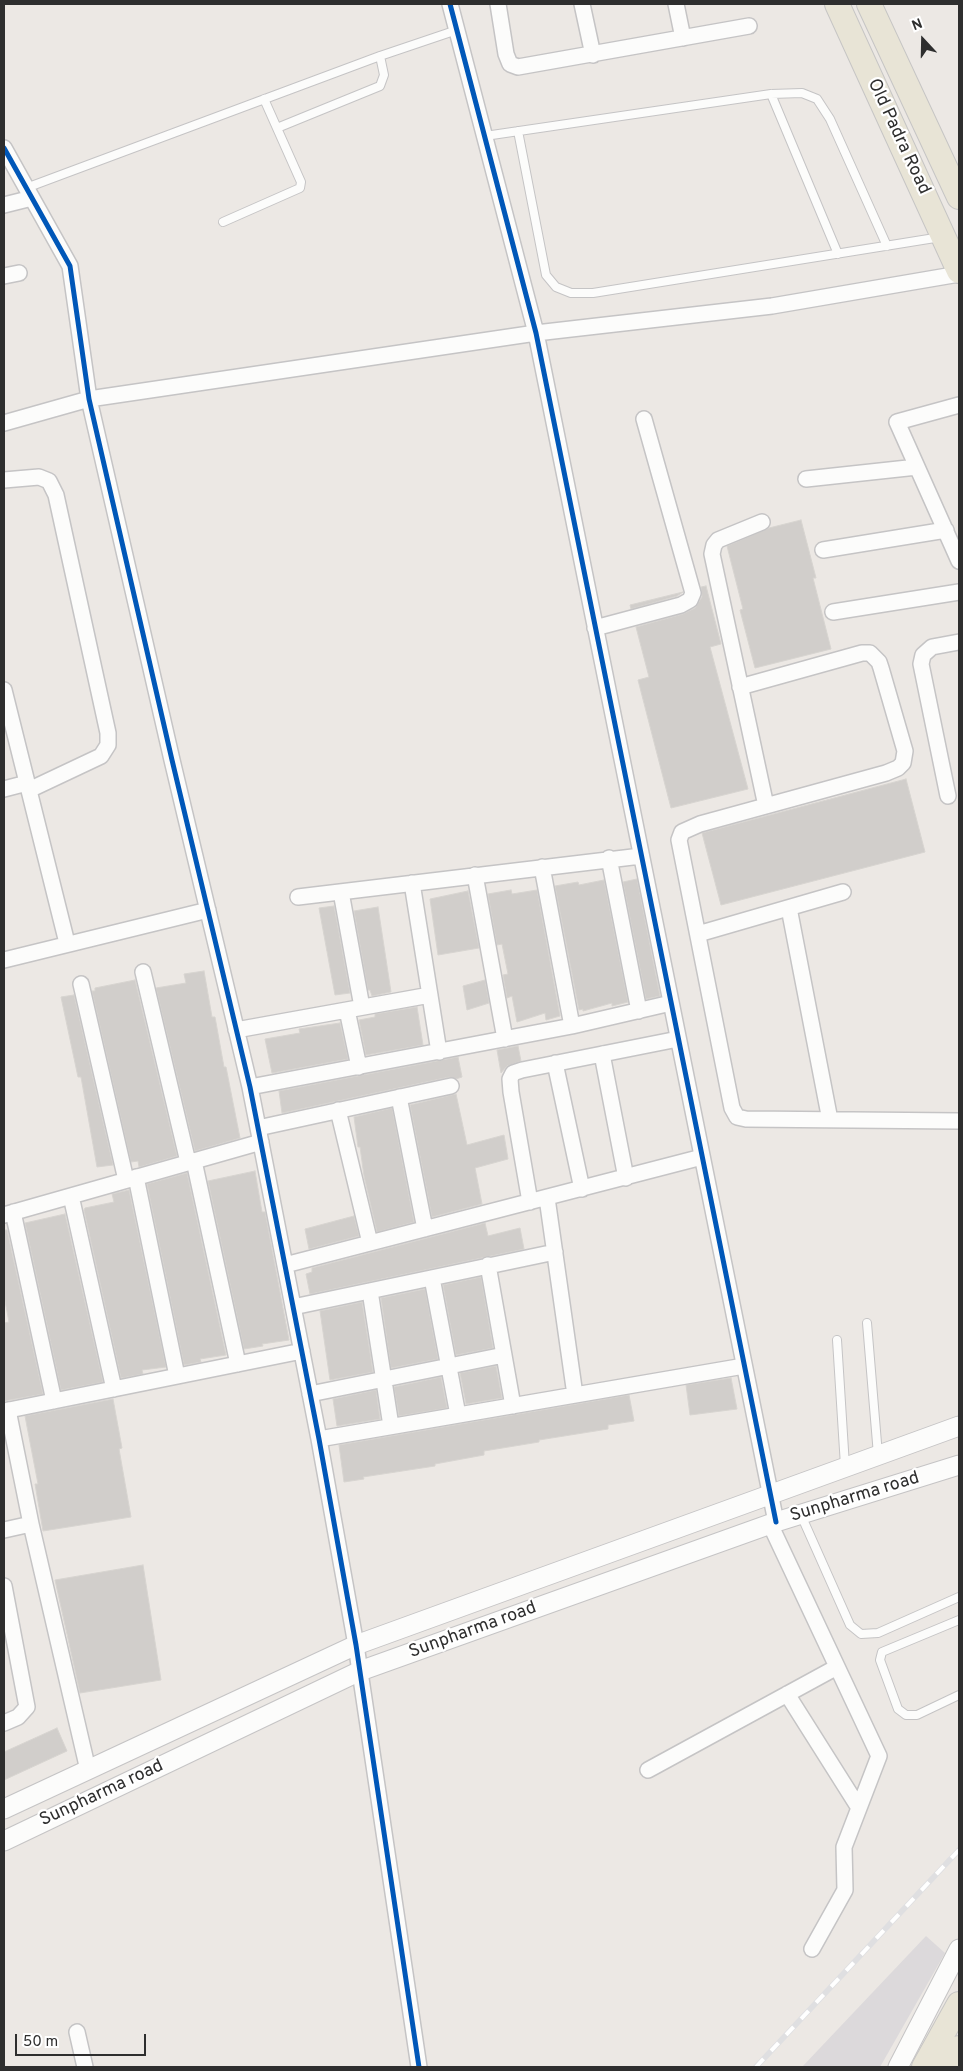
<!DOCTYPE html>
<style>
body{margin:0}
#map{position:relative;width:963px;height:2071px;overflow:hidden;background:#ece8e4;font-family:Overpass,sans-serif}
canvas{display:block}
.frame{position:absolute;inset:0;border:5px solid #2e2e2e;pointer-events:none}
.north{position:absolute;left:898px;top:15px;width:50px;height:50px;-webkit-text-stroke:4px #fff;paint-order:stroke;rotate:339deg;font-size:14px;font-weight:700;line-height:20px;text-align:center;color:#2e2e2e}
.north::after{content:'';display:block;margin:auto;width:18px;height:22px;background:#2e2e2e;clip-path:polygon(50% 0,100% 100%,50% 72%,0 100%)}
.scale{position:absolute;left:15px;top:2034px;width:131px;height:22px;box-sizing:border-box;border:2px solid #2e2e2e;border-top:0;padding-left:6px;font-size:15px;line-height:18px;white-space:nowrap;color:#2e2e2e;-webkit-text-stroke:4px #fff;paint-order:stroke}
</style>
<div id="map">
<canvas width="963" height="2071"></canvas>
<div class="frame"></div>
<div class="north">N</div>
<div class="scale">50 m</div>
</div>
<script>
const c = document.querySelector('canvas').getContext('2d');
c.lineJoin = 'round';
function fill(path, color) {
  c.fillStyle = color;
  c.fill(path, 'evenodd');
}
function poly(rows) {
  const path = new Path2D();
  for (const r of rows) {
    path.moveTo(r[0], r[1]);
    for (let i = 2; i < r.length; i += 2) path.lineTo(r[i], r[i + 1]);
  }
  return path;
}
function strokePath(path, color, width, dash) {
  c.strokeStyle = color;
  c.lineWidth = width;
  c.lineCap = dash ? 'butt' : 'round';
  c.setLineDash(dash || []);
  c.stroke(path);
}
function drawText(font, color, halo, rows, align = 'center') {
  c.font = font + ' Overpass,sans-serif';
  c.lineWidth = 4.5;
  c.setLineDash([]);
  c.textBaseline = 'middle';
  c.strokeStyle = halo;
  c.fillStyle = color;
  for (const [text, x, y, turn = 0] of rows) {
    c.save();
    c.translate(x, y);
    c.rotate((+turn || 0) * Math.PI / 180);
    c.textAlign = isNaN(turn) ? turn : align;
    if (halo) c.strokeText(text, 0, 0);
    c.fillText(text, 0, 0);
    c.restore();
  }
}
fill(poly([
 [926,1936,945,1953,880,2067,802,2067]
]), '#dcd9db');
const building = poly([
 [801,520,816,578,813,578,831,649,755,668,740,610,743,609,727,546,769,528,801,520],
 [706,586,721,644,710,647,748,789,671,808,638,680,649,677,636,627,683,614,695,608,702,597,701,587,706,586],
 [683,592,677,596,631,609,630,605,683,592],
 [906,779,925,852,721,905,702,833,906,779],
 [637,879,660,996,646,999,623,882,637,879],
 [604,880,628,1002,612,1006,612,1003,583,1011,583,1009,579,1010,555,886,578,882,579,885,604,880],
 [511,890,512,894,537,890,560,1016,546,1020,545,1013,517,1022,512,996,507,998,503,975,508,974,502,944,497,945,488,894,511,890],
 [468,891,479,948,438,955,430,899,468,891],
 [334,906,350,993,335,995,319,908,334,906],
 [378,907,391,992,372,996,370,990,368,990,354,911,378,907],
 [204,971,212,1017,215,1017,224,1067,226,1067,240,1138,195,1151,156,988,186,983,184,974,204,971],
 [135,980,177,1156,139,1167,138,1161,131,1162,92,991,95,991,95,988,135,980],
 [485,980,489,1003,467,1010,463,986,485,980],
 [74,995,113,1165,97,1167,81,1077,78,1077,61,997,74,995],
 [417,1007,423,1045,366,1055,359,1020,375,1017,375,1014,417,1007],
 [340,1023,348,1059,272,1073,265,1039,300,1033,299,1029,340,1023],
 [518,1046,521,1061,507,1066,501,1073,497,1050,518,1046],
 [458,1057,462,1077,456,1079,449,1077,282,1113,279,1091,458,1057],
 [456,1094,467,1145,504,1135,508,1159,475,1168,482,1204,432,1217,410,1105,456,1094],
 [392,1108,414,1222,377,1232,364,1176,360,1147,358,1147,354,1117,392,1108],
 [255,1171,262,1212,265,1212,289,1340,262,1344,263,1346,244,1349,208,1181,255,1171],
 [187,1173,226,1355,200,1359,201,1362,184,1365,147,1184,187,1173],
 [129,1190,166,1367,142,1370,143,1374,121,1378,84,1210,85,1208,114,1202,112,1194,129,1190],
 [65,1214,103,1382,61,1390,25,1223,65,1214],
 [354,1216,359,1236,309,1249,305,1229,354,1216],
 [485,1223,488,1236,520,1228,524,1249,310,1294,306,1274,312,1272,312,1268,485,1223],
 [4,1230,7,1230,43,1394,4,1401,4,1323,9,1322,4,1296,4,1230],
 [481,1277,493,1348,456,1355,443,1285,481,1277],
 [425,1289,438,1359,391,1368,381,1298,425,1289],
 [362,1302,373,1372,330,1380,320,1311,362,1302],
 [496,1366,502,1398,466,1404,460,1373,496,1366],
 [441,1377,447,1408,399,1416,394,1387,441,1377],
 [731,1378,737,1409,690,1415,686,1385,731,1378],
 [376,1390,380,1419,337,1426,333,1399,376,1390],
 [629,1395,634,1421,608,1425,608,1429,539,1440,539,1442,484,1451,484,1455,435,1464,435,1466,363,1477,364,1479,344,1482,339,1445,629,1395],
 [113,1399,122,1448,119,1449,131,1517,43,1531,35,1484,38,1484,25,1416,113,1399],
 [143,1565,161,1680,80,1693,55,1580,143,1565],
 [57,1728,67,1751,4,1780,4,1752,57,1728]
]);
fill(building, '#d1cecb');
strokePath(building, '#d7d4d0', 1);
const service = poly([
 [771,94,838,254],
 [277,128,380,86,384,75,380,56],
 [518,131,546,275,556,287,571,293,593,293,941,237],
 [485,136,771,94,802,93,817,99,830,119,887,246],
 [26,188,380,56,457,30],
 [223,222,300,188,301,182,264,99],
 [867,1323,878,1455],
 [837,1340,845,1466],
 [801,1515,850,1625,861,1634,878,1633,959,1597],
 [959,1620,882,1652,880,1660,898,1709,906,1715,917,1715,959,1695]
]);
const minor = poly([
 [450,4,536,333,776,1522],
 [498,4,506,54,510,64,518,67,749,26],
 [582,4,593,55],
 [676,4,683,38],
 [4,148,70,266,89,399,172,760,250,1087,319,1439,356,1645,419,2067],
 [4,205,32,198],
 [4,276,19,273],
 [959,405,897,422,959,561],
 [4,423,89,399,536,333,772,306,959,274],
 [806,479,917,467],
 [4,480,39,477,49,481,56,495,108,733,108,745,101,756,29,790],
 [762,522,718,540,714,545,712,554,766,806],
 [823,550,946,530],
 [833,612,959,592],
 [595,628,681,605,690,600,693,593,644,419],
 [740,687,862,653,870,653,879,662,881,668,905,751,903,763,898,768,886,773,700,824,682,832,679,840,732,1108,737,1117,746,1119,959,1121],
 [4,690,67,943],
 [4,789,27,783],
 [948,796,921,664,923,655,932,647,959,642],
 [609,858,639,1011],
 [542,867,572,1026],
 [475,875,505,1039],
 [412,883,439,1052],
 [341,892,362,1007],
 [298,897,641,856],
 [789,908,830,1120],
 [698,934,843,892],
 [4,960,208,910],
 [143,972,188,1162],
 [81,984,126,1180],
 [347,1010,359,1067],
 [236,1030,430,995],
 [602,1054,626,1178],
 [555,1063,582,1189],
 [250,1087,572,1026,671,1003],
 [399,1097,425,1229],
 [338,1110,370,1243],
 [258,1128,451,1086],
 [194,1161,238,1364],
 [136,1177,177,1376],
 [71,1196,114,1389],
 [547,1198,575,1395],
 [530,1202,511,1092,510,1079,513,1073,522,1070,678,1039],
 [13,1212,54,1401],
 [4,1215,261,1142],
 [285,1265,702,1157],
 [488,1265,513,1406],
 [432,1278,458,1415],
 [370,1291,391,1426],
 [293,1307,555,1252],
 [310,1394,504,1355],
 [8,1410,31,1524,88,1770],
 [4,1411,302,1351],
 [319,1439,744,1366],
 [770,1524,879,1756,844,1847,845,1890,812,1949],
 [4,1530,31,1524],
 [4,1586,27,1707,18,1717,4,1723],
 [787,1694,859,1808],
 [648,1770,837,1667],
 [77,2032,85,2067]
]);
const tertiary = poly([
 [4,1809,356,1645,959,1426],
 [4,1841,360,1671,776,1522,959,1465],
 [898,2067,959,1949]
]);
const primary = poly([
 [837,4,959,271],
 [869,4,959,197],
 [924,2067,959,2004],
 [948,2067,959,2048]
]);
strokePath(service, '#c5c4c5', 10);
strokePath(minor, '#c5c4c5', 18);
strokePath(tertiary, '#c5c4c5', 21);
strokePath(primary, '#c6c5c4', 26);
strokePath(service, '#fcfcfb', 8);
strokePath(minor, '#fcfcfb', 15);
strokePath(tertiary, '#fcfcfb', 19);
strokePath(primary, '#e8e4d6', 24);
const rail = poly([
 [756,2067,959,1850]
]);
strokePath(rail, '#dfdfe1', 5.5);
strokePath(rail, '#fff', 4, [11]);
strokePath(poly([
 [450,4,536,333,776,1522],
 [4,148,70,266,89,399,172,760,250,1087,319,1439,356,1645,419,2067]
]), '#0057b8', 5);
drawText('18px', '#2e2e2e', '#fff', [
 ["Old Padra Road",898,137,65],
 ["Sunpharma road",855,1498,-17],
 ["Sunpharma road",473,1631,-20],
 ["Sunpharma road",102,1794,-25]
]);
</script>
